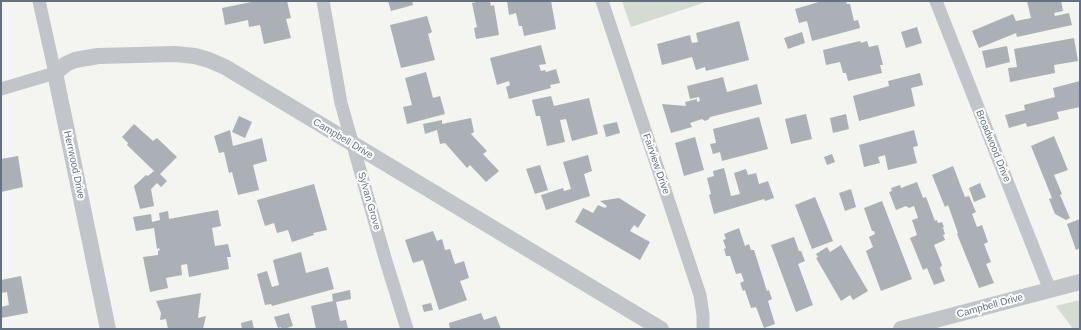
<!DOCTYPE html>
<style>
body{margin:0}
#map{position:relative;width:1081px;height:330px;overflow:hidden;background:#f4f4f0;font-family:Arial,sans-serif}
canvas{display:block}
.frame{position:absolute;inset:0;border:2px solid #637180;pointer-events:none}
</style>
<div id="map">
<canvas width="1081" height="330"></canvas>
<div class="frame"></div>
</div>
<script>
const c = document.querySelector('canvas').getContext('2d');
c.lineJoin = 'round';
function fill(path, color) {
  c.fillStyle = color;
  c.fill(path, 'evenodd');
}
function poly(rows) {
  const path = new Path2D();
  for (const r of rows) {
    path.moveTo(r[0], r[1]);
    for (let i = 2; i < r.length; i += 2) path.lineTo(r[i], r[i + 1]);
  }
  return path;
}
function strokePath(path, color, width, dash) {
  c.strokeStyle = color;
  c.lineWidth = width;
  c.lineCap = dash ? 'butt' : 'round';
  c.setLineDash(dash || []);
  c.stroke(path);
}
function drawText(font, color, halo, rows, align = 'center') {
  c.font = font + ' Arial,sans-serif';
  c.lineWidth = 4;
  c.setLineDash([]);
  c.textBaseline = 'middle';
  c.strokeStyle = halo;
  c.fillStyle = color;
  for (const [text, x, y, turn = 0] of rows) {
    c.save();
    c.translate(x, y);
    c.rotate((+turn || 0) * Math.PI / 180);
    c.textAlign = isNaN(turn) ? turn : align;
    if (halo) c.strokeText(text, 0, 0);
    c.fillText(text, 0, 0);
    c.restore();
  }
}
fill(poly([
 [622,1,709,1,631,27],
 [1080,300,1080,329,1073,329,1056,306]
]), '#d4dbd1');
fill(poly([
 [256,1,287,1,291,18,286,19,291,38,264,44,260,25,249,27,248,20,225,25,222,8],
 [388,1,412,1,413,5,391,11],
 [481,1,490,1,491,6,494,5,499,35,476,39,474,28,477,27,472,3],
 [507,1,551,1,556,29,524,36,522,26,519,26,516,13,509,15],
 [822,1,846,1,847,4,850,4,854,21,858,20,860,28,812,41,807,21,799,23,795,9],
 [1027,1,1061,1,1063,11,1054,13,1055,16,1069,13,1072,25,1017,37,1016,33,979,48,972,31,1013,14,1016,21,1031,18],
 [427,16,432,32,428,34,435,60,401,68,390,25],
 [739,21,749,60,706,71,705,67,696,70,692,57,662,65,657,44,690,35,692,43,698,42,696,33],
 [917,27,922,43,906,48,901,32],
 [802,32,805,43,788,49,784,38],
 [1074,38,1078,61,1054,65,1055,73,1010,82,1008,68,1017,67,1014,49],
 [860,41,861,43,867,41,869,47,878,45,883,65,880,65,882,73,848,81,846,73,843,73,840,62,826,65,823,50],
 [541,45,546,64,539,65,541,71,545,70,546,72,556,69,560,83,550,85,551,88,509,99,506,87,510,85,509,81,497,85,490,58],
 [1007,46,1010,62,986,68,982,51],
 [426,72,433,98,440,96,445,114,407,124,403,107,412,105,405,78],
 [920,73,923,85,911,88,915,106,859,121,853,96,889,86,888,81],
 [723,77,727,92,757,84,762,104,710,117,709,119,705,121,702,119,690,123,692,127,671,133,662,104,686,106,685,102,697,99,697,102,700,101,699,97,690,99,687,86],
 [1080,81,1080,107,1057,112,1059,119,1027,127,1026,123,1009,128,1005,115,1025,110,1024,105,1055,97,1053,88],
 [551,96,554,106,589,98,598,134,572,141,566,119,560,120,565,142,547,146,540,116,536,116,532,100],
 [806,114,812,139,791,144,785,119],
 [846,114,849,129,833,133,830,118],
 [239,116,252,122,245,138,232,132],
 [759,117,768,149,722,161,720,152,713,154,710,144,716,143,713,129],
 [471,118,474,132,471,134,487,151,483,154,499,171,486,182,470,165,467,168,445,143,440,144,437,130,425,134,423,124,442,120,442,124],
 [617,122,620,133,606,137,603,125],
 [134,124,153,141,157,138,177,157,160,174,167,181,161,187,157,183,151,189,154,206,140,209,134,186,146,175,148,176,154,171,127,145,128,143,122,137],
 [230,130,233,146,262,138,267,161,253,165,259,190,238,195,232,172,229,173,224,152,219,153,214,136],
 [914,130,918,146,913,147,917,163,888,170,885,155,878,157,880,163,864,167,859,145],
 [1054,136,1068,170,1054,175,1062,194,1060,195,1070,218,1066,220,1055,214,1049,199,1052,198,1031,146],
 [695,137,704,170,684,176,675,143],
 [832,154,835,162,827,165,824,157],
 [588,155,592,171,584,174,590,196,546,210,541,195,563,188,564,191,571,189,563,162],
 [18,156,23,187,1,192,1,159],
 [540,165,548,190,535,194,526,169],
 [953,166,965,197,969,196,976,212,972,214,977,227,982,225,988,242,984,244,991,262,986,264,994,283,979,288,957,234,958,233,948,205,945,207,932,175],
 [724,168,731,196,740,194,734,173,746,169,748,175,756,173,759,184,768,181,774,198,765,201,764,199,714,214,709,195,711,194,707,178,714,176,713,171],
 [917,182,923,198,926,197,935,221,937,220,938,223,942,222,944,227,940,229,943,228,945,234,943,235,945,240,934,245,942,265,940,268,945,281,934,285,927,268,923,270,910,238,917,235,912,220,918,218,914,206,909,208,906,206,896,210,889,192,892,191,891,188,900,185,901,188],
 [980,183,986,197,974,202,969,188],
 [314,184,327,230,313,233,314,235,292,242,288,230,277,233,274,223,265,226,257,200],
 [851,189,856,207,845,211,839,193],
 [815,197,833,241,812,249,795,205],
 [619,198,646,215,638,228,634,225,630,231,650,242,640,260,575,222,583,208,593,213,598,205,605,208,607,206,600,201],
 [882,201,912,279,881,291,866,251,873,247,869,237,875,234,874,231,872,231,864,208],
 [218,210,221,226,212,228,215,246,228,244,231,257,227,257,229,269,189,277,187,264,181,265,182,275,166,278,168,288,150,292,143,257,158,255,158,251,160,250,159,248,157,249,154,228,136,231,133,217,151,214,152,222,160,220,159,213,168,211,169,219],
 [1080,219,1080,248,1076,250,1067,224],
 [739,228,745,246,749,244,751,250,754,250,767,291,769,290,772,299,768,301,775,324,764,328,756,307,751,308,745,290,743,291,740,283,744,281,741,273,736,274,730,256,726,256,724,249,726,248,723,240,726,239,724,234],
 [433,231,437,241,442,239,445,250,450,249,455,264,464,261,469,278,460,281,467,300,439,310,423,260,413,263,405,240],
 [794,237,799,251,801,251,805,261,798,264,813,305,796,312,771,245],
 [841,245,868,291,853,300,850,295,841,301,816,258,818,257,816,254,827,247,830,252],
 [301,252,306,273,328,267,334,289,272,306,271,304,265,305,257,274,267,271,272,287,279,285,273,260],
 [21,276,28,313,1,318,1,307,9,305,7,292,1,293,1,280],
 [350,290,351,299,336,302,340,321,346,320,348,329,316,329,311,306,333,301,332,294],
 [201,293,198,318,206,316,203,329,168,329,166,319,160,320,161,313,156,301],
 [431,303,433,310,424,312,422,305],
 [289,313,293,326,284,329,282,329,281,327,278,328,274,317],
 [481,313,484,320,496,316,501,329,450,329,449,323],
 [252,320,254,329,242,329,241,323]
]), '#aab0b5');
strokePath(poly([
 [323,1,341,103,385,258,407,329],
 [602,1,700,295,703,315,703,329],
 [936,1,1050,290],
 [1,89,55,73,39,1]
]), '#c1c4c8', 13);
strokePath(poly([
 [108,329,55,73,66,64,75,60,98,56,175,54,195,56,209,60,225,67,661,329],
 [901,329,1080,282]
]), '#c1c4c8', 16);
drawText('10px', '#637180', '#fff', [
 ["Campbell Drive",343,139,31],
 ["Broadwood Drive",993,146,68],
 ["Fairview Drive",656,164,71],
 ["Herrwood Drive",74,165,78],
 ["Sylvan Grove",369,201,74],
 ["Campbell Drive",990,306,-15]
]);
</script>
